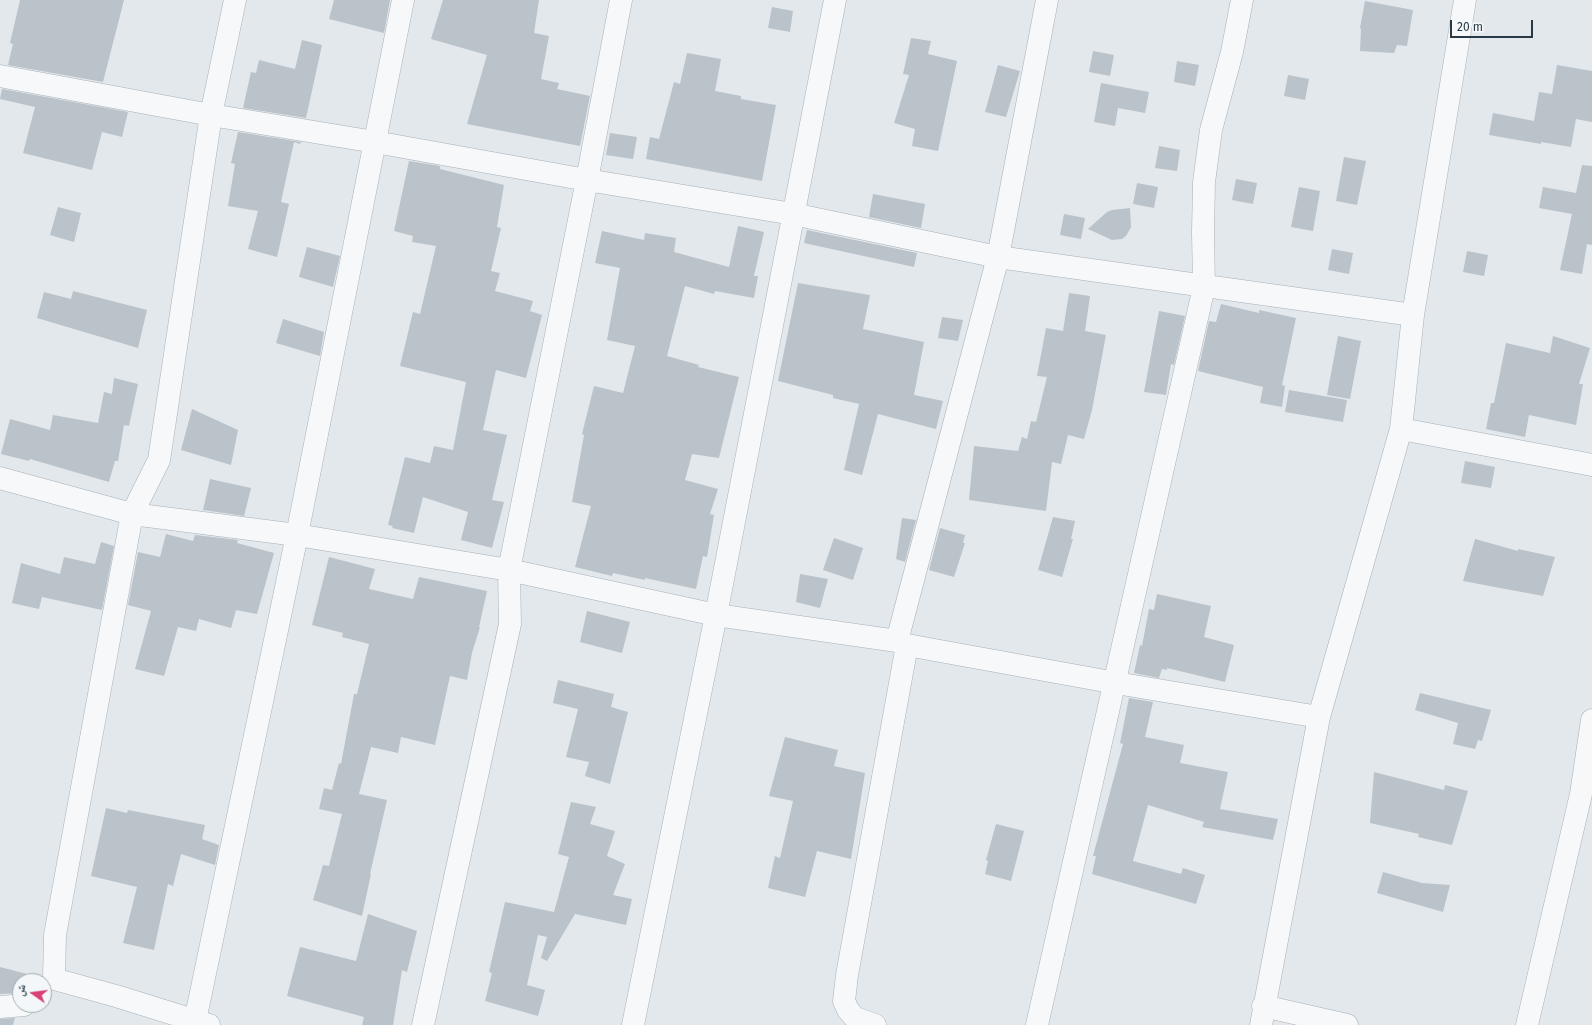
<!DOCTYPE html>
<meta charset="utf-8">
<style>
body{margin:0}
#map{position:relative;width:1592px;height:1025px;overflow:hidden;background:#e3e8ec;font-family:"Fira Sans","Noto Naskh Arabic",sans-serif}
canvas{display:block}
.north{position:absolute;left:12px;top:973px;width:40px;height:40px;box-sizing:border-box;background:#f3f7f9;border:1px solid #a2abb1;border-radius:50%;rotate:284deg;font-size:11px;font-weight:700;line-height:16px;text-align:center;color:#293a46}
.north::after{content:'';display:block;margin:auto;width:14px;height:18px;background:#d94076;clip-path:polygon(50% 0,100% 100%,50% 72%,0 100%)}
.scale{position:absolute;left:1450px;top:20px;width:83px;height:18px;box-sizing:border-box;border:2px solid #293a46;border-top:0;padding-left:5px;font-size:12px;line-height:14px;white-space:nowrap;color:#293a46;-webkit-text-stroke:3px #f3f7f9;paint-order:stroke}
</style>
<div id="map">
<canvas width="1592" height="1025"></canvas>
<div class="north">ش</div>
<div class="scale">20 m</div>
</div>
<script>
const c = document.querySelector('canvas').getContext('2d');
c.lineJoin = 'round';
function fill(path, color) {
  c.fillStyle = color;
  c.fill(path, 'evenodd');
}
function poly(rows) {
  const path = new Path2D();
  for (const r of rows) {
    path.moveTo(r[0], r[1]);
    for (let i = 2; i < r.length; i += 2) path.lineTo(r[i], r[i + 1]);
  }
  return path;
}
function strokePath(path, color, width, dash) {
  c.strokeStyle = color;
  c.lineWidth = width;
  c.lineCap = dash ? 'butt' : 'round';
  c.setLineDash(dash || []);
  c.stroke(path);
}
fill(poly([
 [20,0,124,0,103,82,8,65,13,44,10,43],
 [334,0,390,0,384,33,329,19],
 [443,0,539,0,534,33,549,36,541,79,559,83,557,89,590,96,580,146,467,124,487,55,431,39],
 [1365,1,1413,10,1407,46,1397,45,1394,53,1360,51,1361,29,1360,28],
 [772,7,793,11,790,32,768,28],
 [911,38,931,41,928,54,957,61,938,151,912,146,915,129,894,123,909,75,903,74],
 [302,40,322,45,306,118,243,108,251,72,256,73,259,60,295,69],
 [1093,51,1114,55,1110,76,1089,72],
 [687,53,721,59,715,91,741,96,741,99,776,105,762,181,646,159,650,137,659,139,674,82,680,84],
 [1177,61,1199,65,1195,86,1174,82],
 [998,65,1020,71,1006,117,985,112],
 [1557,65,1592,71,1592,122,1576,119,1571,147,1541,142,1541,144,1489,135,1493,113,1534,121,1539,92,1552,94],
 [1288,75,1309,79,1305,100,1284,96],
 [1101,83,1149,92,1145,113,1118,108,1115,126,1094,122],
 [2,89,128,112,122,137,102,132,92,170,23,153,35,107,0,99],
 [238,132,301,142,300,144,294,142,281,202,289,204,277,257,248,249,258,211,228,206,235,164,231,163],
 [610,133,637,137,633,159,606,155],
 [1159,146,1180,150,1177,171,1155,168],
 [1344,157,1366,161,1357,205,1336,201],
 [409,161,440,166,440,169,504,185,497,227,501,228,491,271,500,273,495,291,533,301,530,311,542,315,526,378,496,370,483,430,507,435,492,500,504,502,492,548,461,540,468,512,423,497,414,533,392,528,393,526,388,525,405,457,430,463,434,446,453,450,466,382,400,366,413,312,420,314,436,246,412,242,413,236,394,231],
 [1582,165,1592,166,1592,245,1587,244,1582,274,1560,270,1572,214,1539,208,1543,187,1576,193],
 [1236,179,1257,183,1253,204,1232,200],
 [1137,183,1158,187,1154,208,1133,204],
 [1299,187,1320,191,1313,231,1291,227],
 [873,194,925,204,921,228,869,217],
 [58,207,81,213,74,242,50,235],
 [1130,208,1131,227,1126,236,1122,239,1112,240,1088,229,1107,212,1112,210],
 [1064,214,1085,218,1081,239,1060,235],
 [738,226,764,232,754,276,758,276,754,298,715,291,714,294,685,286,667,356,699,365,698,367,739,377,719,458,692,454,685,480,718,489,710,514,714,515,707,557,703,556,696,589,645,578,645,580,613,573,612,576,575,567,591,506,572,502,584,435,582,434,594,386,623,393,635,346,607,340,620,268,595,263,602,231,644,240,645,233,676,238,674,252,729,267],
 [807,230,917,253,914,267,804,243],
 [307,247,340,256,333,287,299,277],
 [1332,249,1353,253,1349,274,1328,270],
 [1467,251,1488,255,1484,276,1463,272],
 [798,283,870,295,863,329,924,342,914,395,943,401,936,429,878,414,862,475,844,470,859,404,833,398,833,395,778,381],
 [73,291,147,310,138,348,37,318,44,292,71,299],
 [1069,293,1090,296,1085,331,1106,335,1092,410,1084,439,1068,435,1061,464,1052,462,1046,511,969,500,974,446,1018,451,1022,437,1027,439,1031,421,1036,422,1047,377,1037,376,1046,328,1063,331],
 [1221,304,1259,313,1259,310,1296,318,1282,385,1285,386,1282,407,1260,403,1263,387,1198,371,1209,321,1216,322],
 [1159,311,1185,316,1174,365,1171,364,1166,395,1144,392],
 [942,317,963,320,958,341,938,338],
 [283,319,324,332,320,356,276,343],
 [1338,336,1361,341,1350,399,1327,395],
 [1553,336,1590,348,1579,384,1583,384,1576,425,1529,415,1525,437,1486,429,1491,403,1494,403,1506,343,1550,353],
 [114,378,138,384,129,426,124,425,118,461,115,461,109,482,30,459,29,461,1,454,10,419,50,430,53,415,98,423,104,392,112,394],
 [1289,390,1347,400,1343,422,1285,412],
 [192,409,238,430,231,465,181,450],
 [1465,461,1495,467,1491,488,1461,483],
 [210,479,251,488,244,516,203,510],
 [1053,517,1075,521,1071,539,1073,539,1062,577,1038,570],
 [902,518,916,520,905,562,896,559],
 [940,528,965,535,963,543,965,543,954,577,929,570],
 [166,534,193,541,195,535,238,540,237,543,274,553,257,614,236,610,231,628,199,619,196,631,178,627,164,676,135,669,151,611,128,605,138,552,160,557],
 [834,538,863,548,853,580,823,570],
 [1475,539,1518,551,1518,549,1555,557,1543,596,1463,581],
 [101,542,114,546,102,610,42,597,39,609,12,603,21,563,60,574,64,557,95,564],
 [329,557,375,569,369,589,413,599,419,577,487,591,479,627,480,627,472,653,467,680,450,676,435,745,401,737,398,753,371,747,359,794,387,800,370,874,371,874,362,916,313,900,323,865,329,866,342,814,319,809,324,788,332,790,339,763,341,764,354,694,357,694,369,644,342,637,343,633,312,625],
 [800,574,828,579,820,608,796,602],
 [1157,594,1211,606,1204,637,1234,645,1225,682,1167,668,1167,670,1162,669,1159,678,1134,673,1140,645,1142,646,1149,609,1154,610],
 [587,611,630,622,622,653,580,642],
 [558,680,614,694,611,707,628,712,610,784,585,776,589,762,566,757,578,709,553,703],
 [1420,693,1491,710,1482,741,1478,740,1475,749,1453,744,1458,723,1415,710],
 [1129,698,1153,702,1145,737,1184,745,1180,763,1228,772,1220,809,1278,819,1273,840,1202,827,1204,822,1148,805,1133,861,1181,874,1183,868,1205,875,1196,904,1092,874,1096,856,1093,856,1123,744,1120,743],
 [785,737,838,750,834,766,865,773,851,859,817,851,805,897,768,888,775,856,780,858,793,801,769,796],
 [1374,772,1444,790,1445,785,1468,791,1452,845,1418,837,1419,834,1370,823],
 [571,802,596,807,590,824,615,831,607,856,625,864,613,895,632,899,626,925,575,914,547,961,541,958,547,937,538,935,527,985,545,990,538,1016,485,1001,492,973,489,972,505,902,554,912,569,857,558,854],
 [106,808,127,813,128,810,205,825,202,839,219,845,215,865,181,854,173,886,168,884,154,950,123,943,137,887,91,876],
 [996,824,1024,831,1011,881,985,874,988,861,986,860],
 [1383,872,1422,883,1450,885,1443,912,1377,893],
 [368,914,417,931,407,972,402,970,393,1025,362,1025,364,1017,287,996,300,947,356,961],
 [0,967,27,974,25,981,20,981,20,993,0,994],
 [15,1018,13,1025,0,1025,0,1019]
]), '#bac3ca');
const minor = poly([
 [0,76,211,115,375,142,587,180,793,214,998,257,1413,315],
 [1401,429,1592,465],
 [0,478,132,514,297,535,509,570,716,615,897,641,907,645,1116,683,1319,717],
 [897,641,998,257,1047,0],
 [1263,1006,1347,1025],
 [0,1007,24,1005],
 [195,1021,297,535,403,0],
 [209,1025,116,996,54,979,55,935,132,514,159,460,211,115,235,0],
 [423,1025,510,624,509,570,587,180,621,0],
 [633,1025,716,615,835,0],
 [875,1025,855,1018,848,1010,844,1001,847,975,907,645],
 [1037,1025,1204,287,1203,232,1204,182,1211,130,1232,52,1242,0],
 [1261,1025,1319,717,1401,429,1413,315,1465,0],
 [1527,1025,1581,794,1592,720]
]);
strokePath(minor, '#a7b0b7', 23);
strokePath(minor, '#f6f8fa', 22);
</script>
